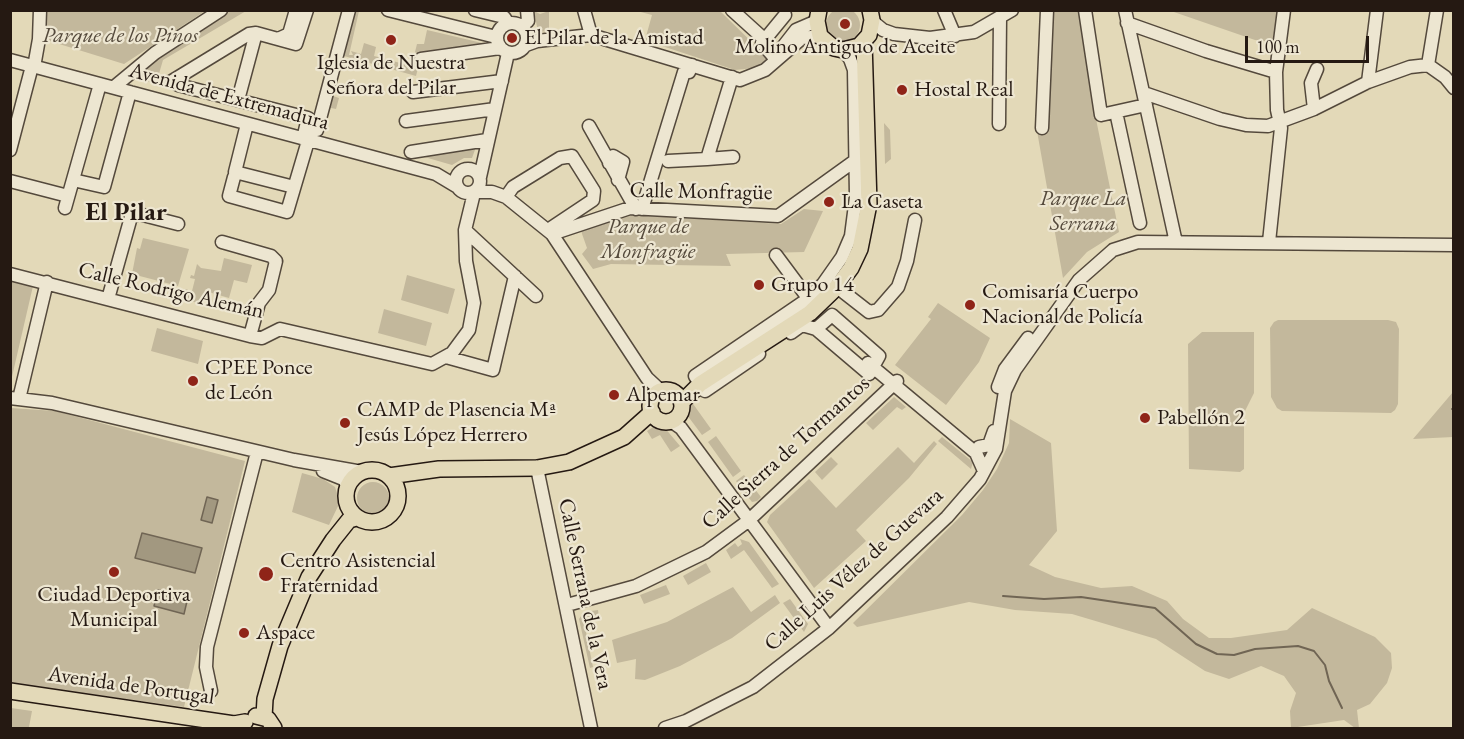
<!DOCTYPE html>
<meta charset="utf-8">
<style>
body{margin:0}
#map{position:relative;width:1464px;height:739px;overflow:hidden;background:#e3d9b8;font-family:"EB Garamond",serif}
canvas{display:block}
.frame{position:absolute;inset:0;border:12px solid #251912;pointer-events:none}
.scale{position:absolute;left:1245px;top:36px;width:124px;height:27px;box-sizing:border-box;border:3px solid #251912;border-top:0;padding-left:8px;font-size:18px;line-height:21px;white-space:nowrap;color:#251912;-webkit-text-stroke:4px #ede6d1;paint-order:stroke}
</style>
<div id="map">
<canvas width="1464" height="739"></canvas>
<div class="frame"></div>
<div class="scale">100 m</div>
</div>
<script>
const c = document.querySelector('canvas').getContext('2d');
c.lineJoin = 'round';
function fill(path, color) {
  c.fillStyle = color;
  c.fill(path, 'evenodd');
}
function poly(rows) {
  const path = new Path2D();
  for (const r of rows) {
    if (r.length === 3) {
      path.moveTo(r[0] + r[2], r[1]);
      path.arc(r[0], r[1], r[2], 0, 2 * Math.PI);
      continue;
    }
    path.moveTo(r[0], r[1]);
    for (let i = 2; i < r.length; i += 2) path.lineTo(r[i], r[i + 1]);
  }
  return path;
}
function strokePath(path, color, width, dash) {
  c.strokeStyle = color;
  c.lineWidth = width;
  c.lineCap = dash ? 'butt' : 'round';
  c.setLineDash(dash || []);
  c.stroke(path);
}
function drawText(font, color, halo, rows, align = 'center') {
  c.font = font + ' "EB Garamond",serif';
  c.lineWidth = 4.5;
  c.setLineDash([]);
  c.textBaseline = 'middle';
  c.strokeStyle = halo;
  c.fillStyle = color;
  for (const [text, x, y, turn = 0] of rows) {
    c.save();
    c.translate(x, y);
    c.rotate((+turn || 0) * Math.PI / 180);
    c.textAlign = isNaN(turn) ? turn : align;
    if (halo) c.strokeText(text, 0, 0);
    c.fillText(text, 0, 0);
    c.restore();
  }
}
fill(poly([
 [843,25,17],
 [44,11,205,11,124,64,43,39],
 [228,11,246,11,163,60,156,84,131,77],
 [351,11,359,11,349,55,353,55,351,51,361,54,364,43,376,47,374,56,404,64,420,60,416,76,344,56,333,96,339,98,336,109,326,107],
 [534,11,540,14,549,11,549,31,538,32],
 [637,11,720,11,768,58,755,68,735,70,650,42,645,40,652,15],
 [1042,11,1081,11,1097,124,1119,232,1087,252,1063,278,1037,131],
 [1171,11,1279,11,1272,42,1255,40],
 [427,30,495,46,422,57,415,52,417,44,424,44],
 [884,123,890,130,891,159,885,164],
 [476,147,472,158,464,158,452,165,421,156],
 [804,209,823,211,804,252,726,254,731,266,611,264,593,269,582,254,587,248,581,231,633,215,781,224],
 [143,238,189,249,178,286,132,274,137,248,140,249],
 [224,258,252,265,247,283,234,280,229,298,205,291,202,304,182,299,185,289,192,291,195,279,190,278,191,275,194,276,197,264,201,268,221,271],
 [407,275,455,289,448,314,401,300],
 [11,281,33,286,11,381],
 [938,303,990,338,979,362,946,405,895,365,931,319,928,317],
 [384,309,432,323,426,346,378,333],
 [1278,320,1388,320,1396,322,1399,329,1398,404,1395,410,1391,413,1282,411,1277,408,1271,397,1270,328,1274,322],
 [157,328,203,341,198,364,151,351],
 [1202,332,1254,332,1254,393,1244,413,1244,469,1240,472,1189,469,1188,344],
 [1453,392,1453,437,1413,439],
 [894,397,906,407,902,410,897,407,873,430,866,423],
 [691,401,711,429,702,435,684,411],
 [11,408,55,411,245,461,184,707,11,683],
 [1010,419,1051,443,1057,531,1029,565,1055,577,1101,588,1132,586,1167,601,1183,619,1209,638,1231,638,1287,630,1312,608,1375,637,1391,653,1392,668,1387,683,1370,704,1357,710,1359,728,1355,728,1344,720,1291,728,1290,711,1296,693,1284,676,1261,666,1229,679,1205,671,1156,639,1072,614,1015,610,969,602,857,627,853,623,962,515,983,490,997,469,1009,443],
 [658,424,664,427,680,446,671,452,660,435,652,439,647,431],
 [716,436,741,471,733,477,708,442],
 [942,437,973,462,971,469,938,441],
 [934,441,937,444,909,478,856,530,866,541,814,588,767,522,770,515,809,479,836,508,898,447,914,463],
 [831,457,838,464,822,480,815,472],
 [302,473,323,479,335,487,340,502,329,525,292,512],
 [744,475,761,497,757,501,752,502,736,481],
 [373,498,16],
 [740,539,749,542,779,584,772,588,744,550,731,559,726,550,735,543,738,547,742,544],
 [706,563,711,572,688,585,683,576],
 [666,585,670,594,644,604,640,595],
 [733,587,751,612,775,595,780,603,732,638,680,666,645,680,635,679,636,659,617,663,612,640,667,622],
 [790,599,808,624,804,632,783,603],
 [598,610,599,618,584,622,593,667,590,668,579,619,584,612],
 [11,708,32,711,29,727,34,728,11,728]
]), '#c3b89c');
const water = poly([
 [207,497,218,500,212,523,201,520,207,497],
 [142,533,202,548,195,573,135,558,142,533],
 [158,590,188,597,184,614,154,606,158,590]
]);
fill(water, '#a29880');
strokePath(water, '#706554', 1.5);
strokePath(poly([
 [1452,409,1454,409],
 [1003,596,1044,599,1081,597,1155,608,1196,644,1217,654,1234,655,1255,649,1298,646,1314,651,1325,665,1329,681,1342,708]
]), '#706554', 2);
const minor = poly([
 [388,10,496,37],
 [475,10,504,17,508,23],
 [584,10,591,35],
 [732,10,764,39],
 [944,10,955,36],
 [1085,10,1101,115,1146,105],
 [1125,10,1175,238],
 [872,21,883,30,894,34,930,38,974,32,1012,10],
 [512,38,15],
 [1127,23,1206,51,1276,72],
 [522,26,528,21,527,10],
 [278,39,289,34,296,10],
 [526,45,537,41,591,35,740,80,765,70,802,38,820,36],
 [782,48,796,30,817,21],
 [774,57,762,43,785,15],
 [421,59,500,48],
 [10,60,436,174,456,186],
 [1428,65,1437,10],
 [34,67,39,39,40,10],
 [1368,82,1377,10],
 [177,84,172,81,249,34,256,33],
 [178,85,308,118,303,139],
 [114,87,155,53,221,10],
 [413,92,502,81],
 [1144,93,1220,119,1246,125,1268,126,1314,109,1368,82,1410,67,1428,65,1445,77,1454,88],
 [238,100,256,33,296,44,307,10],
 [1314,109,1311,83,1317,69],
 [1116,112,1140,223],
 [406,121,495,109],
 [247,124,235,172,294,187],
 [999,124,1000,18],
 [589,126,636,209],
 [306,127,317,130,349,10],
 [1042,128,1047,10],
 [10,150,32,66],
 [411,152,487,140],
 [707,159,733,157],
 [668,161,707,159,732,77],
 [609,163,613,156,623,162,618,180],
 [468,181,12],
 [234,177,229,196,287,212,308,141],
 [480,177,508,53],
 [73,180,104,187,130,92],
 [10,181,68,196],
 [476,192,492,192,506,197,552,234,647,378,661,391],
 [506,197,513,187,560,158,572,156,594,191,593,200,548,230],
 [65,208,100,84],
 [642,209,684,72,689,72,692,65],
 [465,230,536,296],
 [552,234,630,208,778,216,860,157],
 [222,242,271,256,276,261,269,290,259,303,250,336],
 [1269,242,1281,128,1277,110,1276,72,1284,10],
 [776,255,808,298],
 [10,274,250,336,262,338,280,329,432,364,452,353,469,330,474,303,466,261,465,230,474,193],
 [837,287,869,312,878,310,898,287,907,261,915,220],
 [108,299,131,217,139,214,178,224],
 [791,333,802,325,816,329,832,315,879,356,869,374,816,329],
 [759,354,705,391,695,376,805,301,823,284,842,257,851,236,856,197,854,70,850,59,843,50],
 [446,357,493,370,515,276],
 [868,363,976,453,984,471],
 [998,387,1005,369,1028,338],
 [10,398,52,403,294,460,362,472],
 [19,399,47,282],
 [671,421,681,428,829,628],
 [979,447,989,445,994,431],
 [537,468,591,728],
 [323,471,343,479,348,485],
 [567,605,636,586,706,552,748,521,897,381],
 [211,691,206,667,207,647,257,452],
 [665,728,686,721,753,687,829,628,947,517,980,479,996,449,1005,391,1015,370,1079,280,1113,250,1138,242,1454,245]
]);
const major = poly([
 [819,10,817,21,820,36,834,48,843,50,859,46,869,35,872,20,870,10],
 [666,406,16],
 [682,402,700,384,810,313,837,287,851,268,860,249,869,204,864,42],
 [372,496,26],
 [389,476,439,469,537,468,569,462,624,437,652,412],
 [10,691,234,724,245,722],
 [256,716,268,719,274,728],
 [264,717,265,699,280,646,309,577,333,540,349,520,356,518]
]);
strokePath(minor, '#54493c', 15);
strokePath(major, '#251912', 18);
strokePath(minor, '#ede6d1', 12);
strokePath(major, '#e3d9b8', 15);
for (const [x, y, r, color] of [
 [845,24,6,"#8f2418"],
 [512,38,6,"#8f2418"],
 [391,40,6,"#8f2418"],
 [902,90,6,"#8f2418"],
 [829,202,6,"#8f2418"],
 [759,285,6,"#8f2418"],
 [970,305,6,"#8f2418"],
 [193,381,6,"#8f2418"],
 [614,395,6,"#8f2418"],
 [1145,418,6,"#8f2418"],
 [345,423,6,"#8f2418"],
 [114,572,6,"#8f2418"],
 [266,574,8,"#8f2418"],
 [244,633,6,"#8f2418"]
]) {
  const dot = new Path2D();
  dot.arc(x, y, r, 0, 2 * Math.PI);
  c.fillStyle = color;
  c.fill(dot);
  strokePath(dot, '#ede6d1', 2);
}
drawText('italic 22px', '#54493b', '#ede6d1', [
 ["Parque de los Pinos",120,36],
 ["Parque La",1083,199],
 ["Serrana",1083,224],
 ["Parque de",648,227],
 ["Monfragüe",648,252]
]);
drawText('22px', '#251912', '#ede6d1', [
 ["El Pilar de la Amistad",524,38],
 ["Molino Antiguo de Aceite",845,47,"center"],
 ["Iglesia de Nuestra",391,63,"center"],
 ["Señora del Pilar",391,88,"center"],
 ["Hostal Real",914,90],
 ["La Caseta",841,202],
 ["Grupo 14",771,285],
 ["Comisaría Cuerpo",982,292],
 ["Nacional de Policía",982,317],
 ["CPEE Ponce",205,368],
 ["de León",205,393],
 ["Alpemar",626,395],
 ["CAMP de Plasencia Mª",357,410],
 ["Jesús López Herrero",357,435],
 ["Pabellón 2",1157,418],
 ["Centro Asistencial",280,561],
 ["Fraternidad",280,586],
 ["Ciudad Deportiva",114,595,"center"],
 ["Municipal",114,620,"center"],
 ["Aspace",256,633]
], 'left');
drawText('22px', '#251912', '#ede6d1', [
 ["Avenida de Extremadura",229,97,15],
 ["Calle Monfragüe",701,192,1],
 ["Calle Rodrigo Alemán",171,291,13],
 ["Calle Sierra de Tormantos",786,453,-42],
 ["Calle Luis Vélez de Guevara",854,570,-42],
 ["Calle Serrana de la Vera",585,594,78],
 ["Avenida de Portugal",131,686,8]
]);
drawText('bold 26px', '#251912', '#ede6d1', [
 ["El Pilar",126,213]
]);
</script>
